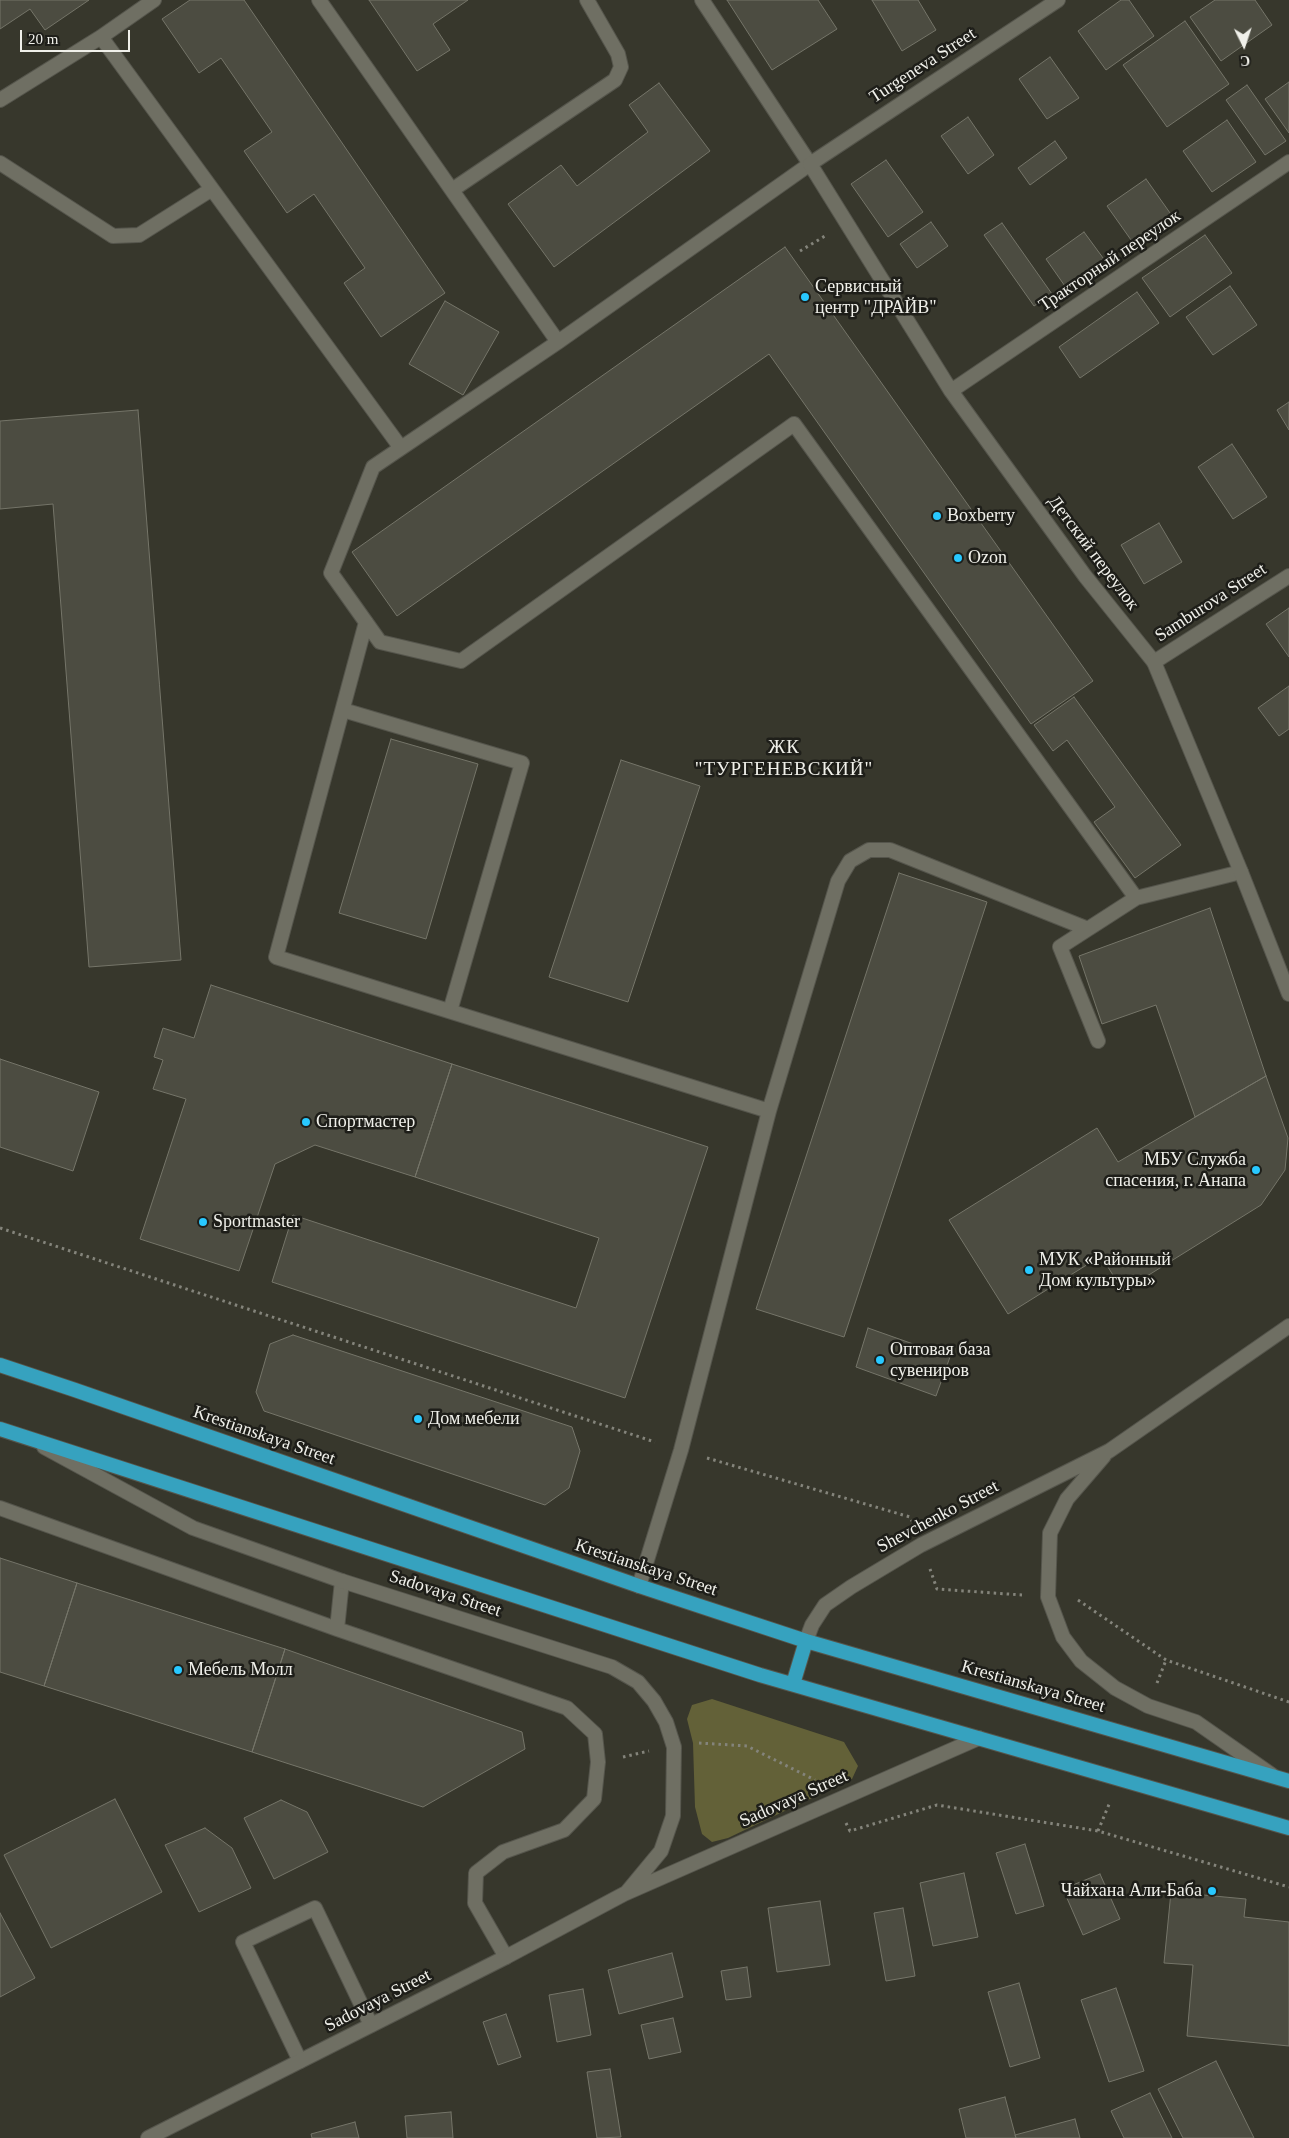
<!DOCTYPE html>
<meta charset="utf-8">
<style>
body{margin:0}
#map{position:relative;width:1289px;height:2138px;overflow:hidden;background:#37372c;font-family:"Times New Roman",serif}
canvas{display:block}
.north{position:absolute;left:1219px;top:20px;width:50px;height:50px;-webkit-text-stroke:4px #1e1e19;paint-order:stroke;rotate:176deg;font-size:14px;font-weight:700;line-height:20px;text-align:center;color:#f0f0ea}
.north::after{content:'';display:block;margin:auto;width:18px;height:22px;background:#f0f0ea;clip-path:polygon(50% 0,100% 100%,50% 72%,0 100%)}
.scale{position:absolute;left:20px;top:30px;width:110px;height:22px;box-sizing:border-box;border:2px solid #f0f0ea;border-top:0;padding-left:6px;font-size:15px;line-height:18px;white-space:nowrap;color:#f0f0ea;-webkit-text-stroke:4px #1e1e19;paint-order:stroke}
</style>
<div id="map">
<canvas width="1289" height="2138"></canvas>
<div class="north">С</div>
<div class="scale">20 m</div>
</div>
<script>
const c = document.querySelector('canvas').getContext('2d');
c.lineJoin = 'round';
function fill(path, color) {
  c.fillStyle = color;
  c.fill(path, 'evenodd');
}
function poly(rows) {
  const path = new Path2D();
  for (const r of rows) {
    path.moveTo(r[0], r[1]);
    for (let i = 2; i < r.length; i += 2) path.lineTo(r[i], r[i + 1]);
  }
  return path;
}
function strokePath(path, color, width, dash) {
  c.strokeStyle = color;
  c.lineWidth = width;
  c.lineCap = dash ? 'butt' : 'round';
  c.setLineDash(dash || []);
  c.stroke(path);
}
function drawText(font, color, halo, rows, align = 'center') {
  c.font = font + ' "Times New Roman",serif';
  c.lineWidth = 5;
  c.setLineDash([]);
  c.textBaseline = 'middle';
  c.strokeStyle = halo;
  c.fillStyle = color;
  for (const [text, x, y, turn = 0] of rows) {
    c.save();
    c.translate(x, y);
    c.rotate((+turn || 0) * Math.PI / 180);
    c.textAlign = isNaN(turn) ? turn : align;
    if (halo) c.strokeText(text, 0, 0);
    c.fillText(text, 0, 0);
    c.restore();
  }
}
fill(poly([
 [712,1699,844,1742,858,1766,852,1779,728,1838,712,1842,702,1834,695,1807,693,1743,687,1719,692,1705]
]), '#636138');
const building = poly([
 [0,0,89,0,45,30,30,9,0,29,0,0],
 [190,0,244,0,445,293,381,337,344,283,365,268,314,194,287,213,244,151,272,132,221,58,199,73,162,19,190,0],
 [369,0,468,0,433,24,450,50,417,71,369,0],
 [727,0,818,0,837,29,772,70,727,0],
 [872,0,918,0,936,30,902,51,872,0],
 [1121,0,1129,0,1154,36,1106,70,1078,31,1121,0],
 [1215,0,1255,0,1272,25,1221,61,1190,17,1215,0],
 [1185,21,1229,84,1167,127,1123,65,1185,21],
 [1050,57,1079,98,1047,119,1019,79,1050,57],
 [1289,82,1289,133,1265,99,1289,82],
 [659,83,710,151,554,267,508,204,561,165,577,186,648,132,629,105,659,83],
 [1247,85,1286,141,1265,155,1226,100,1247,85],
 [968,117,994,155,968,174,941,136,968,117],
 [1227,120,1256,162,1212,192,1183,151,1227,120],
 [1055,141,1067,158,1030,185,1018,168,1055,141],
 [886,160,923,212,888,237,851,184,886,160],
 [1146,179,1175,220,1136,247,1107,206,1146,179],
 [931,222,948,246,917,268,900,244,931,222],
 [1002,223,1052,294,1034,306,984,235,1002,223],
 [1084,232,1106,262,1067,289,1046,259,1084,232],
 [1205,235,1232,273,1170,317,1142,278,1205,235],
 [785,247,1093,681,1031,724,769,354,397,616,352,552,785,247],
 [1230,286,1257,325,1213,355,1186,317,1230,286],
 [1137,292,1159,323,1080,378,1059,347,1137,292],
 [445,301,499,332,463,395,409,364,445,301],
 [1289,402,1289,430,1277,410,1289,402],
 [138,410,181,960,89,967,53,504,0,509,0,421,138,410],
 [1232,444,1267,497,1233,519,1198,467,1232,444],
 [1159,523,1182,562,1144,584,1121,545,1159,523],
 [1289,608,1289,657,1266,624,1289,608],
 [1289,686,1289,729,1279,736,1258,708,1289,686],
 [1074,697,1181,845,1135,878,1094,822,1115,807,1067,740,1053,751,1034,725,1074,697],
 [391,739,478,764,426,939,339,913,391,739],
 [621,760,700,786,628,1002,549,977,621,760],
 [899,873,987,902,844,1337,756,1309,899,873],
 [1210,908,1266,1076,1195,1117,1156,1005,1102,1024,1079,956,1210,908],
 [211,985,452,1064,415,1177,315,1145,275,1164,239,1271,140,1239,186,1099,153,1089,163,1060,154,1057,163,1028,194,1038,211,985],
 [0,1059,99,1092,73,1171,0,1147,0,1059],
 [452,1064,708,1147,625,1398,272,1282,293,1215,576,1308,599,1238,415,1177,452,1064],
 [1266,1076,1288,1138,1285,1170,1261,1205,1123,1291,1101,1256,1008,1314,949,1220,1097,1128,1118,1162,1266,1076],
 [868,1328,950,1357,936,1396,856,1367,868,1328],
 [293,1335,572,1427,580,1451,569,1488,545,1505,264,1411,256,1392,270,1344,293,1335],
 [0,1558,77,1583,44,1686,0,1672,0,1558],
 [77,1583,285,1649,252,1752,44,1686,77,1583],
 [285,1649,522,1732,525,1749,423,1807,252,1752,285,1649],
 [115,1799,162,1892,51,1948,4,1855,115,1799],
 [281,1800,307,1812,328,1852,274,1879,244,1818,281,1800],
 [205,1828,232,1848,251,1888,199,1912,165,1845,205,1828],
 [1025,1844,1044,1906,1016,1914,996,1853,1025,1844],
 [964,1873,978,1937,933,1946,920,1883,964,1873],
 [1100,1874,1120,1919,1083,1935,1063,1889,1100,1874],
 [1171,1892,1246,1899,1244,1917,1289,1922,1289,2046,1187,2036,1193,1965,1164,1963,1171,1892],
 [820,1901,830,1965,777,1972,768,1908,820,1901],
 [903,1908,915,1976,886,1981,874,1913,903,1908],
 [0,1913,35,1978,0,1997,0,1913],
 [672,1953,683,1997,619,2014,608,1970,672,1953],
 [747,1967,751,1997,726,2000,721,1971,747,1967],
 [1019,1983,1040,2058,1010,2067,988,1992,1019,1983],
 [1116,1988,1144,2071,1109,2082,1081,2000,1116,1988],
 [583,1989,591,2035,557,2042,549,1995,583,1989],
 [506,2014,521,2057,498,2065,483,2022,506,2014],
 [673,2018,681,2052,649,2059,641,2025,673,2018],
 [1216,2061,1254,2138,1183,2138,1158,2089,1216,2061],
 [610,2069,621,2137,597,2138,587,2072,610,2069],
 [1150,2093,1172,2138,1124,2138,1111,2111,1150,2093],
 [1005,2097,1016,2138,966,2138,959,2109,1005,2097],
 [451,2112,453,2138,407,2138,405,2116,451,2112],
 [1075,2119,1080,2138,1016,2138,1015,2135,1075,2119],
 [355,2122,359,2138,312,2138,311,2134,355,2122]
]);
fill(building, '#4c4c41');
strokePath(building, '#757569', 1);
const service = poly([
 [154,0,101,37,401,448],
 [319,0,558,342],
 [702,0,810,164,558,342,373,467,331,573,380,642,461,661,794,424,1136,898],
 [0,100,101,37],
 [0,163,113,236,139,235,212,189],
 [452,190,615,80,621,67,618,54,587,0],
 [366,622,276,957,769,1111,681,1450,639,1586],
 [343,710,522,763,450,1011],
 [1098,1041,1060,947,1136,898,1241,872],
 [769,1111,838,881,850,861,869,850,890,850,1088,929],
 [0,1508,337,1629,567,1708,595,1734,598,1762,594,1799,564,1830,503,1852,476,1873,475,1903,506,1957],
 [337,1629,342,1581],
 [300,2061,243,1942,315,1908,371,2025]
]);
const minor = poly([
 [1058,0,810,164,951,391,1085,576,1154,662],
 [951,391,1289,162],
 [44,1447,193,1528,342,1581,612,1667,638,1682,654,1701,666,1722,674,1747,673,1816,661,1851,627,1892],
 [148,2138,506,1957,624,1894,979,1738]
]);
const tertiary = poly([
 [1289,576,1154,662,1241,872,1289,994],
 [1104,1456,1067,1499,1050,1533,1048,1597,1063,1637,1081,1661,1115,1688,1148,1706,1196,1722,1272,1775],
 [806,1641,812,1625,825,1605,851,1587,921,1545,1109,1451,1289,1326]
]);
const primary = poly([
 [0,1365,75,1390,639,1586,806,1641,1289,1781],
 [0,1429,760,1675,1289,1828],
 [793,1684,806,1641]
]);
strokePath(service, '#55554c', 16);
strokePath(minor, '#55554c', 16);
strokePath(tertiary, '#55554c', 16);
strokePath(primary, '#55554c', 16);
strokePath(poly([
 [800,251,825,236],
 [0,1228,655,1442],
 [707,1458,910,1517,912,1521],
 [930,1569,937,1589,1022,1595],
 [1078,1600,1166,1660,1289,1702],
 [1157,1683,1166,1660],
 [699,1743,747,1746,815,1780],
 [623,1757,649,1751],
 [846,1823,850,1831,937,1805,1098,1831,1289,1887],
 [1098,1831,1110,1802]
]), '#84847b', 3, [2.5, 4]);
strokePath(service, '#6f6f63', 14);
strokePath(minor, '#6f6f63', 14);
strokePath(tertiary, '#6f6f63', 14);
strokePath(primary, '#36a2bf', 14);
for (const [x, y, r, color] of [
 [805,297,5,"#28c8ff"],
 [937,516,5,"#28c8ff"],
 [958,558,5,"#28c8ff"],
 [306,1122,5,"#28c8ff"],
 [1256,1170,5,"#28c8ff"],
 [203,1222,5,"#28c8ff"],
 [1029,1270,5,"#28c8ff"],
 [880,1360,5,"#28c8ff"],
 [418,1419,5,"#28c8ff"],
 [178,1670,5,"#28c8ff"],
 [1212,1891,5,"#28c8ff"]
]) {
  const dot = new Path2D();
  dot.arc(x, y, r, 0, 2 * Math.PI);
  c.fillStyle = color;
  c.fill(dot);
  strokePath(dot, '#1e1e19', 2);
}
drawText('18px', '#f0f0ea', '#1e1e19', [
 ["Turgeneva Street",923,66,-33],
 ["Тракторный переулок",1110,261,-34],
 ["Детский переулок",1093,553,53],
 ["Samburova Street",1211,603,-33],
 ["Krestianskaya Street",264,1436,19],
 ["Shevchenko Street",938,1517,-28],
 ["Krestianskaya Street",646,1568,18],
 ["Sadovaya Street",445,1594,18],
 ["Krestianskaya Street",1033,1687,16],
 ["Sadovaya Street",794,1799,-24],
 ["Sadovaya Street",378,2001,-27]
]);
drawText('18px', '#f0f0ea', '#1e1e19', [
 ["Сервисный",815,287],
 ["центр \"ДРАЙВ\"",815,308],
 ["Boxberry",947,516],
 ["Ozon",968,558],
 ["Спортмастер",316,1122],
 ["МБУ Служба",1246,1160,"right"],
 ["спасения, г. Анапа",1246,1181,"right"],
 ["Sportmaster",213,1222],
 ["МУК «Районный",1039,1260],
 ["Дом культуры»",1039,1281],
 ["Оптовая база",890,1350],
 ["сувениров",890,1371],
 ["Дом мебели",428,1419],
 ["Мебель Молл",188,1670],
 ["Чайхана Али-Баба",1202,1891,"right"]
], 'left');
c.letterSpacing = '1px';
drawText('19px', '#f0f0ea', '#1e1e19', [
 ["ЖК",784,748],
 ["\"ТУРГЕНЕВСКИЙ\"",784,770]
]);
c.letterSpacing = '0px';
</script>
